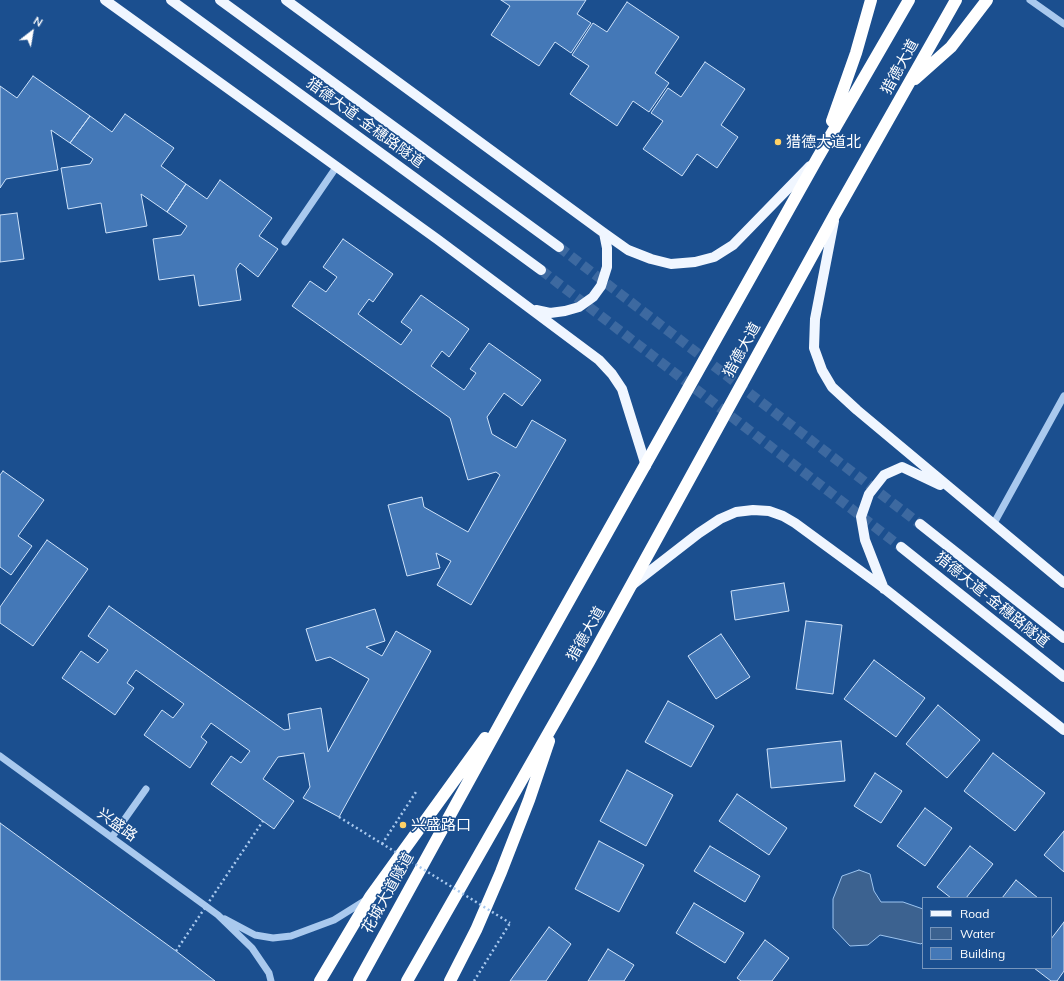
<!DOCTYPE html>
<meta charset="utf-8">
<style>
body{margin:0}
#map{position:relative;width:1064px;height:981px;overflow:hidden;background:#1b4f8f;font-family:Mulish,sans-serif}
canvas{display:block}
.legend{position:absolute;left:922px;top:897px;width:130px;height:72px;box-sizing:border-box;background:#1b4f8f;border:1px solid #7695bc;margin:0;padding:5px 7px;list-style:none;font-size:12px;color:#fff}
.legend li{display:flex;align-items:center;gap:8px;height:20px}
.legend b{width:20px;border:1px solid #7695bc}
.north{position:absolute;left:12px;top:12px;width:40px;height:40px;-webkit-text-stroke:3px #1b4f8f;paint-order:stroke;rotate:31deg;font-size:11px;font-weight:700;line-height:16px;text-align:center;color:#fff}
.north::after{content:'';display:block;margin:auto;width:14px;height:18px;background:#fff;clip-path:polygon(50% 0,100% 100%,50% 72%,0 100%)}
</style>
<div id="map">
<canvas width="1064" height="981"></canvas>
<ul class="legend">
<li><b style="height:5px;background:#f0f6ff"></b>Road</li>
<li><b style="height:11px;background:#3c6290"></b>Water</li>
<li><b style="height:11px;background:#4478b7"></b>Building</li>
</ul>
<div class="north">N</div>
</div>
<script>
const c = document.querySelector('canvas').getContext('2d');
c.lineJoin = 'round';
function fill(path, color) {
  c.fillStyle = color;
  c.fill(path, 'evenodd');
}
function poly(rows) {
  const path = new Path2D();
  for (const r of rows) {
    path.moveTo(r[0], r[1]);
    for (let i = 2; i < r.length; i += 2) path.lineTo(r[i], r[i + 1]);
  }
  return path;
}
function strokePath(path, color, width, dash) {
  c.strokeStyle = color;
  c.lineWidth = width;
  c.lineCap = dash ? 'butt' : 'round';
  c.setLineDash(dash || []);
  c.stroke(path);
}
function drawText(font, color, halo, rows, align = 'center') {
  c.font = font + ' Mulish,"Noto Sans SC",sans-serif';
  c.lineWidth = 3;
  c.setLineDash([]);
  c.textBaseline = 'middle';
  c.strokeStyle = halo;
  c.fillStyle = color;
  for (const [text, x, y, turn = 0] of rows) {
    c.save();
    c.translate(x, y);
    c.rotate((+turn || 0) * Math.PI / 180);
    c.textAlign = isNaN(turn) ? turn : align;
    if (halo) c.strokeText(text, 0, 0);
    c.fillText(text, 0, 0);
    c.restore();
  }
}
const water = poly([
 [859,870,870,874,874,891,881,902,903,902,923,909,923,942,921,944,880,935,868,945,850,946,833,928,833,899,842,876,859,870]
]);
fill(water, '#3c6290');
strokePath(water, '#9cc4f0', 1);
const building = poly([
 [501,0,586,0,577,14,591,23,571,53,555,42,539,66,491,35,510,6,501,0],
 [627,2,679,37,655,73,669,83,649,112,633,101,617,126,570,94,589,66,572,55,593,23,607,32,627,2],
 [705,62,745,89,721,125,738,137,717,168,697,154,682,176,643,149,663,121,651,113,668,88,681,97,705,62],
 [33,76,90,116,70,143,51,130,58,170,6,179,0,188,0,86,17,98,33,76],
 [125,114,174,148,161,166,186,184,167,212,141,194,147,226,106,233,101,203,68,209,61,168,90,164,93,159,70,143,90,116,112,132,125,114],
 [220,180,272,218,259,236,278,249,258,277,240,263,236,269,241,300,199,306,194,275,159,280,153,239,181,235,187,226,167,212,186,184,207,199,220,180],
 [17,213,24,259,0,262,0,215,17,213],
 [343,239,393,274,373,302,369,299,358,314,401,345,412,330,401,322,421,295,469,329,449,357,442,351,431,366,464,390,476,373,470,369,489,343,541,380,522,406,504,393,487,417,492,434,516,448,532,420,566,440,471,605,437,585,451,561,436,553,440,568,407,576,388,505,422,497,424,507,468,532,500,475,496,472,468,480,450,418,292,306,310,281,326,292,337,277,323,267,343,239],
 [3,471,44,500,18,536,32,546,11,575,0,567,0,475,3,471],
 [47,540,88,569,33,646,0,623,0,607,47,540],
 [784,583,789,611,735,620,731,591,784,583],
 [109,606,284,730,290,729,288,714,321,708,328,752,369,679,330,657,316,661,306,629,375,609,385,641,366,647,382,656,396,631,431,651,339,817,303,798,310,787,304,753,278,757,263,779,294,801,274,829,211,784,231,756,241,763,250,751,211,723,201,737,207,742,190,768,144,735,162,710,173,718,184,704,136,670,127,683,134,688,115,715,62,678,81,651,98,663,108,650,88,636,109,606],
 [806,621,842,625,833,694,796,689,806,621],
 [721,634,750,677,716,699,688,656,721,634],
 [874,660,925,698,896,737,844,699,874,660],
 [668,701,714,726,691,767,645,742,668,701],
 [938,705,980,740,947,778,906,744,938,705],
 [841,741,845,781,771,788,767,749,841,741],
 [993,753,1045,793,1015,831,964,791,993,753],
 [627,770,673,795,646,846,600,821,627,770],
 [875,773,902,791,881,823,854,806,875,773],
 [737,794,787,828,769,855,719,821,737,794],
 [925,808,952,828,925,866,897,846,925,808],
 [0,823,176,951,215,981,0,981,0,823],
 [1064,831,1064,872,1044,855,1064,831],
 [599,841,644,865,619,912,575,889,599,841],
 [710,846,760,876,745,902,694,871,710,846],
 [970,846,993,864,966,898,951,898,937,887,970,846],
 [1016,880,1038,898,1002,898,1016,880],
 [694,903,744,933,725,963,676,933,694,903],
 [1064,922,1064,971,1057,981,1051,981,1034,968,1051,968,1051,939,1064,922],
 [549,927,571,944,546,981,510,981,549,927],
 [765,940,789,958,772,981,741,981,737,978,765,940],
 [608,949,634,965,624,981,588,981,608,949]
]);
fill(building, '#4478b7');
strokePath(building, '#cfe3fa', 1);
strokePath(poly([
 [559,247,920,524],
 [541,270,901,547]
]), '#3d69a0', 10, [10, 5]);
strokePath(poly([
 [382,844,416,792],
 [474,981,510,923]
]), '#a9c9ee', 2.5, [2, 3]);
strokePath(poly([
 [1030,0,1064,24],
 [285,242,337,166],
 [993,525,1064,396],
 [0,756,218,915,252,948,269,973,271,981],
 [112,837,146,789],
 [225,919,255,935,273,938,291,936,334,920,366,900]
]), '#a9c9ee', 7);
strokePath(poly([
 [105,0,437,239,599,360,612,374,622,389,646,466],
 [171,0,541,270],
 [220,0,559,247],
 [286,0,604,233,628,250,651,259,671,264,695,262,714,257,733,245,810,166],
 [834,221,815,319,814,348,822,370,832,387,857,410,1064,583],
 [536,310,550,313,565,311,579,307,593,297,601,286,607,267,607,248,604,233],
 [920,524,1064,638],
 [901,547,1064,677],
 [632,585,699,533,720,519,736,512,753,510,769,511,783,516,795,523,885,589,1064,730],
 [884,589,865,540,861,517,869,494,884,475,902,467,940,485]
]), '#f0f6ff', 10);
strokePath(poly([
 [915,79,951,47,987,0],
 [832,121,856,53,871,0],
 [320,981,370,897,485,738],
 [359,981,516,695,817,159,909,0],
 [407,981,589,662,835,214,956,0],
 [450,981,476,930,501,872,529,800,549,741]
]), '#fff', 12);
strokePath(poly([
 [339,817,510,923],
 [176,951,263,821]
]), '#a9c9ee', 2.5, [2, 3]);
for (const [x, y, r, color] of [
 [778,142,4,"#ffd166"],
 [403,825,4,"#ffd166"]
]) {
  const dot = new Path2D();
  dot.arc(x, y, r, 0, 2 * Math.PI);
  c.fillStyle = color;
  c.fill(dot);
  strokePath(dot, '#1b4f8f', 1.5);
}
drawText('15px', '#fff', '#1b4f8f', [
 ["猎德大道",900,67,-61],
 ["猎德大道-金穗路隧道",365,123,36],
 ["猎德大道",742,350,-61],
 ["猎德大道-金穗路隧道",992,600,39],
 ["猎德大道",586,634,-60],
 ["兴盛路",117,825,36],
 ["花城大道隧道",388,893,-61]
]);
drawText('15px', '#fff', '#1b4f8f', [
 ["猎德大道北",786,142],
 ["兴盛路口",411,825]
], 'left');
</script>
